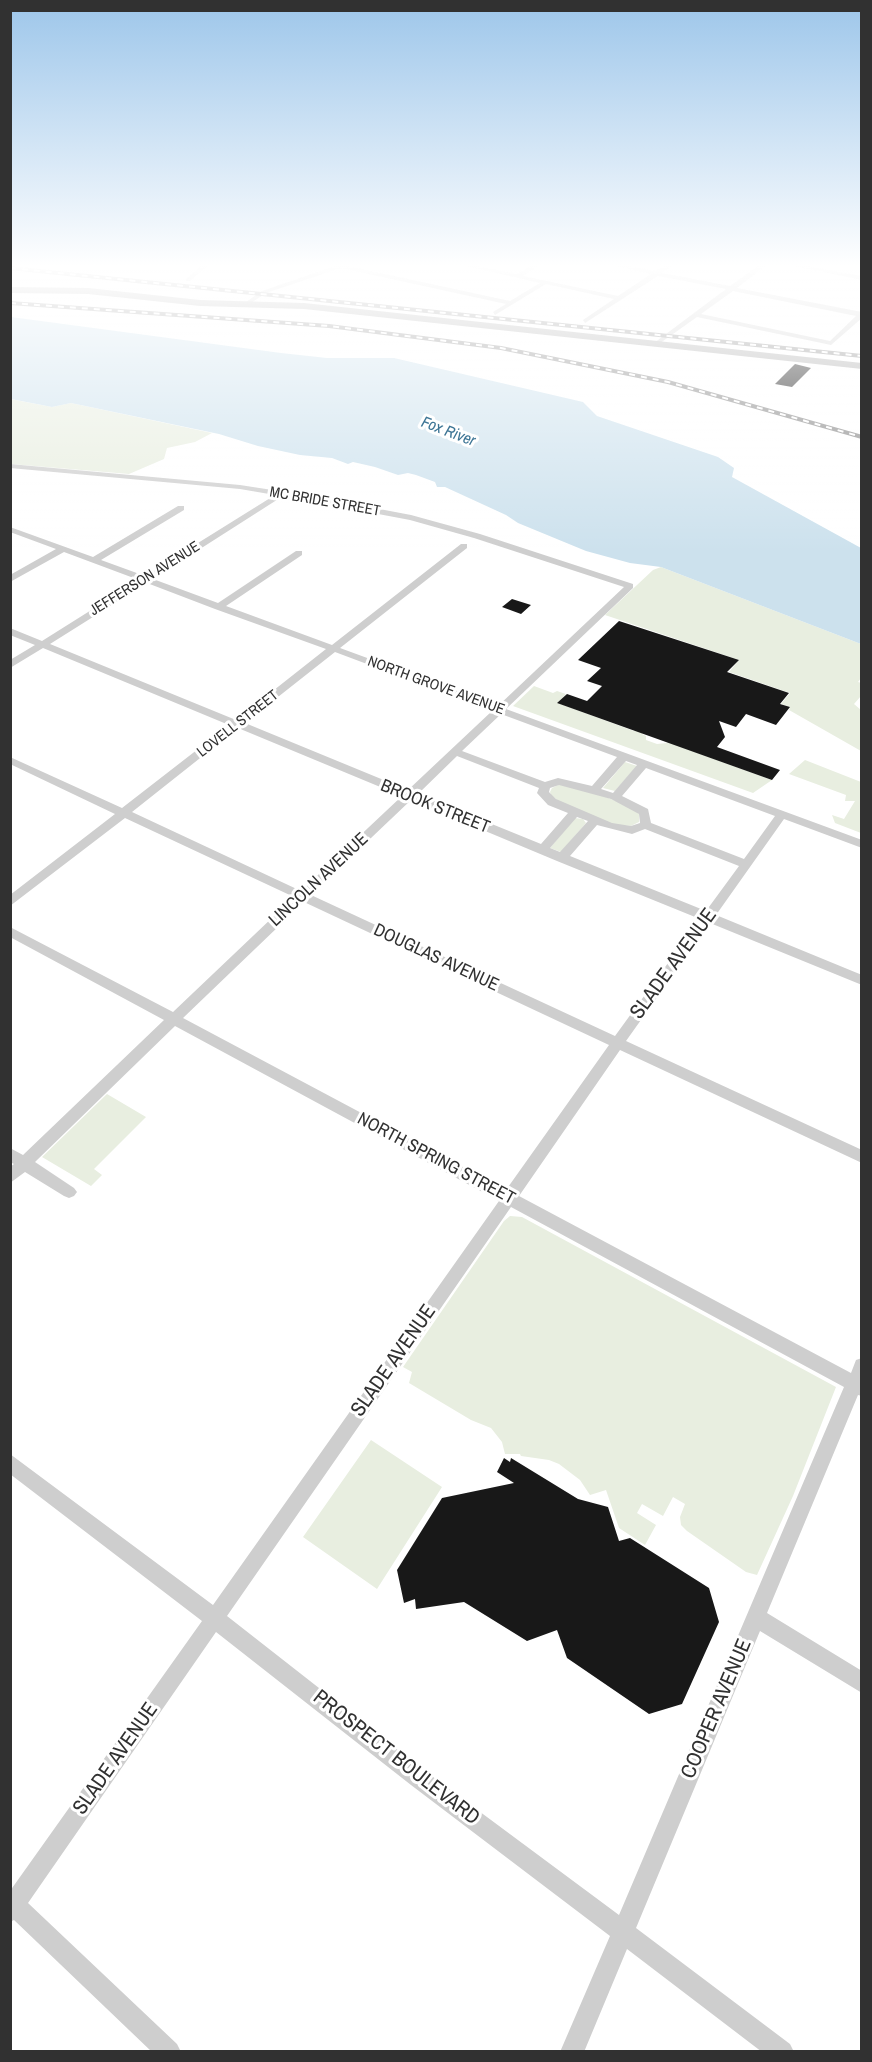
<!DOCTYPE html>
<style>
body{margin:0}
#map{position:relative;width:872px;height:2062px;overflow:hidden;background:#fff;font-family:"Archivo Narrow",sans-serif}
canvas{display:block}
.frame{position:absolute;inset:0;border:12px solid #313131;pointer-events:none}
</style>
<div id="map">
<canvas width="872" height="2062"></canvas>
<div class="frame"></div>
</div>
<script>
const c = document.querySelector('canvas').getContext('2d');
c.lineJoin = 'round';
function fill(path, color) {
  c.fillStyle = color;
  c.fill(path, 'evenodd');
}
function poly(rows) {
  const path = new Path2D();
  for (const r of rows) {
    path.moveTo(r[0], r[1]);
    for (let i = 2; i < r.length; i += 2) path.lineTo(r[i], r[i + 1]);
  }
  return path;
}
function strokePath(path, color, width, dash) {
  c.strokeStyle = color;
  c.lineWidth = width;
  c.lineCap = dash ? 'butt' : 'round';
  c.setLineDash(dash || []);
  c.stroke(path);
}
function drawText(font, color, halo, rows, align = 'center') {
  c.font = font + ' "Archivo Narrow",sans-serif';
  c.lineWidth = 6;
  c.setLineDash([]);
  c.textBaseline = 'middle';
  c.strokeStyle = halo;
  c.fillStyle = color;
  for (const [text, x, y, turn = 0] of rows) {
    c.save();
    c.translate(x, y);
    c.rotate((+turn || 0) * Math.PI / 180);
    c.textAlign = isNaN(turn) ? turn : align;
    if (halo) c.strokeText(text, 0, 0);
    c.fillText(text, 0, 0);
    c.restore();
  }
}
fill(poly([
 [10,399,52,407,71,403,212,433,195,442,167,448,164,459,129,474,11,464],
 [661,567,861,644,861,678,858,682,861,683,861,696,854,704,861,710,861,751,789,710,790,707,781,704,790,693,729,672,739,660,605,615,653,570],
 [534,686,553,693,557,691,566,694,558,703,634,731,637,727,645,730,642,734,646,736,646,740,657,744,667,743,671,739,676,745,772,780,753,793,513,706],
 [805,760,861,782,861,833,835,823,832,815,844,819,855,801,845,801,846,795,789,774],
 [625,762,637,766,615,791,603,788],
 [560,784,586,789,633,808,639,814,639,822,631,826,615,825,562,804,551,795,550,792,552,788],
 [575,818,583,819,586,823,561,852,550,848],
 [107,1094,146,1117,94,1169,102,1175,91,1186,42,1157],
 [510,1216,522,1217,836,1387,793,1496,757,1575,746,1572,687,1531,681,1525,680,1517,685,1504,673,1497,663,1516,642,1504,637,1513,656,1525,645,1545,619,1528,606,1490,590,1495,580,1480,559,1464,549,1460,521,1456,520,1454,505,1454,502,1442,491,1428,471,1420,409,1383,412,1372,403,1367,504,1221],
 [371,1440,442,1487,377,1589,303,1537]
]), '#e8eee0');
fill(poly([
 [11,317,281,353,327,358,394,358,583,402,597,416,718,457,734,468,732,477,861,548,861,644,661,567,630,563,586,551,518,523,506,515,445,487,437,487,435,482,416,475,408,473,398,475,375,467,353,462,348,464,332,458,300,455,258,446,219,434,71,403,52,407,11,399]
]), '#cce1ed');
fill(poly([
 [795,364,811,368,792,387,775,384],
 [512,599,531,605,521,614,502,607],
 [619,621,739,660,727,672,789,693,780,704,790,707,776,725,746,714,736,727,719,721,725,737,717,747,780,770,772,780,557,703,567,694,587,701,602,686,587,681,601,668,578,660],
 [504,1458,510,1462,511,1458,578,1499,608,1507,619,1541,630,1538,709,1588,719,1622,682,1704,649,1714,567,1658,557,1630,527,1641,464,1602,416,1609,415,1599,404,1603,397,1570,442,1498,514,1483,497,1472]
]), '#181818');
fill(poly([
 [203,264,210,264,190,281,186,281,186,279,203,264],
 [341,264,350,264,348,266,510,301,540,283,457,264,468,264,517,274,534,264,541,264,523,276,618,296,651,274,607,264,619,264,656,271,667,264,674,264,662,273,730,286,761,264,768,264,737,288,862,312,862,318,831,345,697,317,656,346,654,343,726,289,658,276,585,323,583,320,614,299,546,284,495,315,493,312,506,304,341,268,266,293,248,305,243,304,262,291,341,264],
 [733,291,856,316,830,341,701,314,733,291],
 [784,264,796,264,862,276,862,280,784,264],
 [10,464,240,485,311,496,411,515,480,534,633,584,633,588,506,709,862,840,862,848,784,819,716,915,862,975,862,985,710,923,626,1041,862,1150,862,1163,620,1050,519,1196,851,1373,856,1360,862,1358,862,1396,858,1395,767,1613,862,1671,862,1693,760,1631,636,1928,790,2044,794,2052,762,2052,627,1949,584,2052,560,2052,610,1936,411,1785,216,1632,28,1903,177,2044,181,2052,152,2052,14,1920,10,1922,10,1891,202,1621,10,1474,10,1454,213,1605,499,1201,175,1026,35,1162,74,1188,77,1192,74,1196,69,1198,64,1196,25,1172,10,1183,10,1167,14,1164,10,1162,10,1148,23,1155,164,1020,10,937,10,927,173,1012,294,897,125,818,10,906,10,895,115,814,10,764,10,757,122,808,229,725,43,648,10,668,10,660,35,645,10,635,10,628,42,641,139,580,64,552,10,582,10,575,56,549,10,532,10,527,93,557,178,506,184,506,184,510,101,560,145,576,275,495,240,489,10,468,10,464],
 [283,496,410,520,474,538,624,587,498,706,340,648,467,548,467,544,461,544,332,645,226,606,302,555,302,551,296,551,218,603,153,579,283,496],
 [147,583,215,609,326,649,236,720,50,644,147,583],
 [335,652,492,711,408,790,245,723,335,652],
 [501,714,617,757,592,786,558,778,545,782,462,751,501,714],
 [238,728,402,796,301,891,132,812,238,728],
 [457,756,539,788,537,793,548,805,568,813,541,844,418,794,457,756],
 [626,761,637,765,613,793,601,789,626,761],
 [646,768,775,816,744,859,651,823,648,809,622,796,646,768],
 [559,785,611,799,639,814,640,823,631,826,612,823,556,799,549,792,550,788,559,785],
 [411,800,557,861,700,919,615,1036,311,895,411,800],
 [577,817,588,821,560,852,550,848,577,817],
 [597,825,632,834,645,829,739,866,706,911,570,856,597,825],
 [304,902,609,1045,506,1190,183,1018,304,902],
 [511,1207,844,1387,619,1915,425,1771,227,1616,511,1207]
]), '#cecece');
fill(poly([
 [10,287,88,288,200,300,304,303,862,363,862,369,304,309,200,306,88,294,10,293,10,287]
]), '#a9a9a9');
const rail = poly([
 [10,268,862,356],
 [10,303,329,326,501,348,668,382,862,437]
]);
strokePath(rail, '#868686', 4);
strokePath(rail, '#fff', 2, [6]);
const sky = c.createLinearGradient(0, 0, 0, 553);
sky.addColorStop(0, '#9dc6ea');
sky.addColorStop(0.48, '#fff');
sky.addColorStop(1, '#ffffff00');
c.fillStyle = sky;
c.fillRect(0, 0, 872, 553);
drawText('15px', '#313131', '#fff', [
 ["MC BRIDE STREET",325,502,10],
 ["JEFFERSON AVENUE",145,579,-32],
 ["NORTH GROVE AVENUE",436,686,20],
 ["LOVELL STREET",238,724,-38]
]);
drawText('italic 16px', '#3d7595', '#fff', [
 ["Fox River",448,432,21]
]);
drawText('18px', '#313131', '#fff', [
 ["BROOK STREET",435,807,22],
 ["LINCOLN AVENUE",319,880,-43],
 ["DOUGLAS AVENUE",436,958,25],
 ["NORTH SPRING STREET",436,1159,28]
]);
drawText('21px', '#313131', '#fff', [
 ["SLADE AVENUE",674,964,-54],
 ["SLADE AVENUE",394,1361,-55],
 ["COOPER AVENUE",717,1709,-67],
 ["PROSPECT BOULEVARD",396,1758,38],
 ["SLADE AVENUE",116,1759,-55]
]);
</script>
